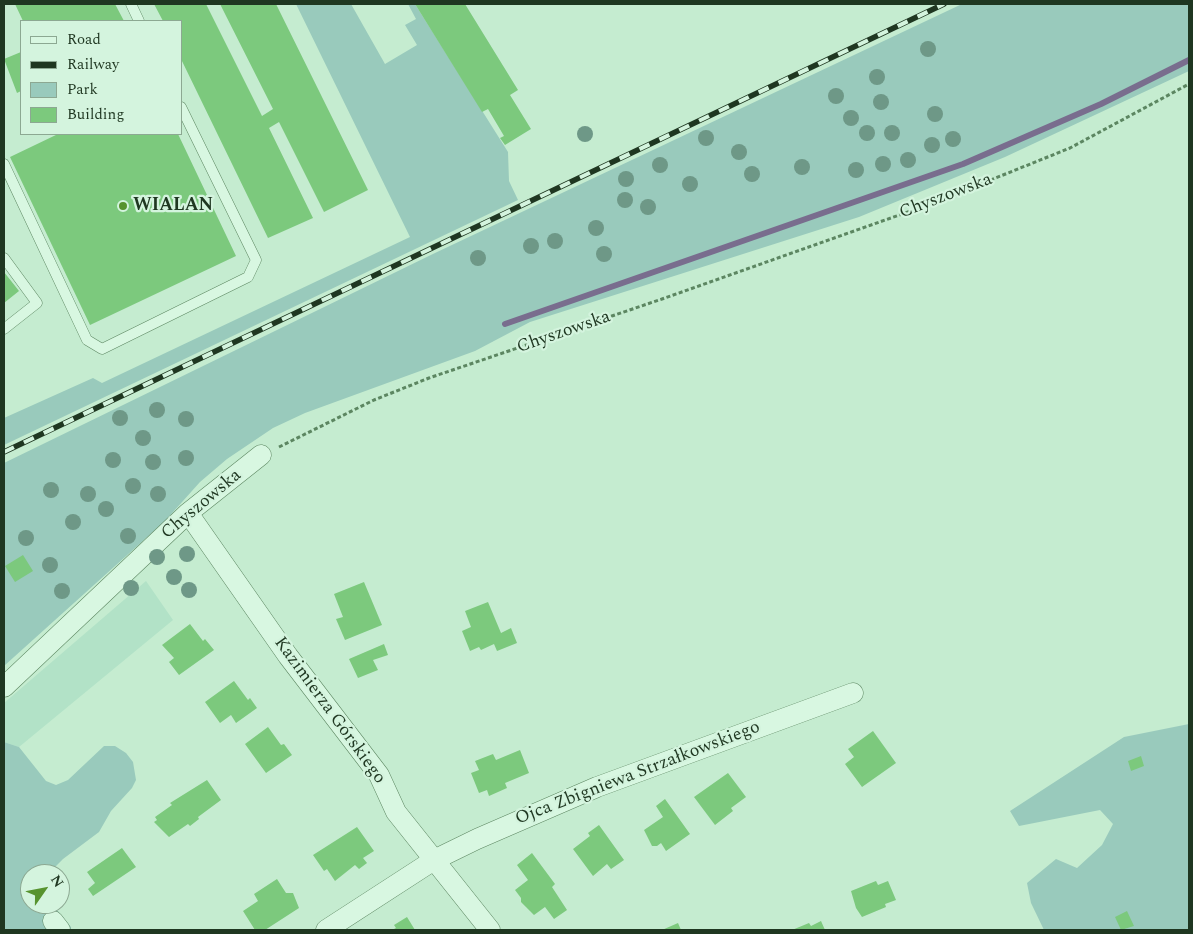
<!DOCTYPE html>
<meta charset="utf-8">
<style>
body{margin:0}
#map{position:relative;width:1193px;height:934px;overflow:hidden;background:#c5ecd0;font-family:Spectral,serif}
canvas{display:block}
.frame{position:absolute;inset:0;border:5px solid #1f3721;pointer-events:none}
.legend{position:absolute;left:20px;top:20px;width:162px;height:115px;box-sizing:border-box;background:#d4f4de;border:1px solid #8ca892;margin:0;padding:6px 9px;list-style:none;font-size:15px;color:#1f3721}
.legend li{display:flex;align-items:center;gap:10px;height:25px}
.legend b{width:25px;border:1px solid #8ca892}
.north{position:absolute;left:20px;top:864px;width:50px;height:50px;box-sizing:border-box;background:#d4f4de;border:1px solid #8ca892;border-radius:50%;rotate:57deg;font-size:14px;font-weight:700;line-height:20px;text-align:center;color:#1f3721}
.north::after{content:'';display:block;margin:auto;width:18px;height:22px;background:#57932e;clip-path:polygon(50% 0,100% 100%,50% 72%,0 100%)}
</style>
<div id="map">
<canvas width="1193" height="934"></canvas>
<div class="frame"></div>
<ul class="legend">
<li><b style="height:6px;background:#d8f7e1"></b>Road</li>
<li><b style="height:6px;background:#1f3721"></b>Railway</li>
<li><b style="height:14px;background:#99cabc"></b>Park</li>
<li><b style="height:14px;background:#7cc97d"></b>Building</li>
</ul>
<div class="north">N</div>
</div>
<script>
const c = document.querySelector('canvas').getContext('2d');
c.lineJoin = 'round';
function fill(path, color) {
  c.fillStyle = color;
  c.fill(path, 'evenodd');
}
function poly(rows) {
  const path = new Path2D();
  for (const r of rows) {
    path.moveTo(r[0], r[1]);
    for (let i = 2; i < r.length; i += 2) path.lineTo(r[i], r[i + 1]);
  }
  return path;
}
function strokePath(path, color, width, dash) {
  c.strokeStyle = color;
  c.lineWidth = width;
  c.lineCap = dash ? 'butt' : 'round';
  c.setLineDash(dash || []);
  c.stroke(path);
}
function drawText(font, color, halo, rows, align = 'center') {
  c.font = font + ' Spectral,serif';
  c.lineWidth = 4.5;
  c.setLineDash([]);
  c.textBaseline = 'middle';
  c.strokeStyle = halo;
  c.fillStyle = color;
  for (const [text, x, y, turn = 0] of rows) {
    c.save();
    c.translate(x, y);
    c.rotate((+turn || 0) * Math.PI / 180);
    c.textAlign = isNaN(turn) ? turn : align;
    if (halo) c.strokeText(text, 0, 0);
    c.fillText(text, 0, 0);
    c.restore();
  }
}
fill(poly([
 [146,581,173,620,19,747,4,742,4,703]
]), '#b2e2c7');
fill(poly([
 [296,4,351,4,385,64,417,45,405,25,416,19,408,4,415,4,508,152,509,181,518,200,4,445,4,418,93,378,102,383,410,237],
 [962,4,1189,4,1189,71,1005,157,859,217,530,322,475,351,305,413,273,428,227,459,200,482,165,521,4,666,4,463,435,253],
 [1189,724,1189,930,1044,930,1031,903,1027,883,1056,859,1077,868,1102,845,1113,824,1100,810,1019,826,1010,811,1124,737],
 [4,742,19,747,46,781,56,785,68,780,104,746,115,746,126,753,133,762,136,780,132,788,111,811,99,832,63,859,48,874,30,874,30,904,52,904,71,927,71,930,4,930]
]), '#99cabc');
strokePath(poly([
 [505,324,963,164,1101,104,1189,60]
]), '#796d8e', 6);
fill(poly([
 [15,4,115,4,124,21,23,21],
 [154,4,206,4,262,116,273,109,220,4,276,4,368,190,324,212,279,122,269,128,313,218,268,238,181,59,181,21,163,21],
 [415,4,465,4,518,90,510,95,531,129,505,145,500,138,504,136,488,109,482,112],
 [21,52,21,91,17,93,4,59],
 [58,134,178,134,236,256,90,325,10,157],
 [4,272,19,291,4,303],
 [23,555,33,571,15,582,5,566],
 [364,582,382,625,345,640,336,619,343,617,334,594],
 [488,602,501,633,511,628,517,643,497,651,494,644,481,650,479,647,470,651,462,631,471,627,465,611],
 [190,624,203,641,205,639,214,650,179,675,169,662,174,658,162,645],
 [384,644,388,655,373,660,378,670,358,678,349,659],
 [234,681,248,700,250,698,257,708,236,723,231,715,220,723,205,702],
 [268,727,281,745,284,744,292,755,266,773,245,744],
 [873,731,896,763,862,787,845,764,854,757,848,749],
 [520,750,529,773,505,783,507,788,489,796,487,790,479,793,471,773,479,770,475,761,493,754,496,760],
 [1141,756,1144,766,1131,771,1128,761],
 [728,773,746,797,731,808,733,811,715,825,694,797],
 [207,780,221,800,198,817,199,819,190,826,188,824,169,837,154,822,157,820,155,817,172,805,170,803],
 [665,799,690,834,666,851,661,843,657,846,652,846,644,830,663,817,656,806],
 [599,825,624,860,611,869,607,864,593,876,573,849,590,836,588,833],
 [357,827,374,851,363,858,367,863,359,869,355,865,335,881,327,869,324,871,313,855],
 [122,848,136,867,93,896,88,889,95,883,87,872],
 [532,853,555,884,552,887,567,910,554,919,545,907,534,915,521,902,521,898,515,890,528,880,517,865],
 [277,879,286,893,293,893,299,908,265,930,255,930,243,911,258,901,254,894],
 [876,881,878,885,888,881,896,900,885,904,886,907,862,917,856,908,851,891],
 [1127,911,1134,926,1121,930,1115,917],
 [407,917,415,930,392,930,396,928,394,925],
 [821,921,825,930,792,930,809,923,811,926],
 [678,923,681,930,662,930]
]), '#7cc97d');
const lane = poly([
 [131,4,139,21],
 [4,164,87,340,102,349,248,277,256,260,181,107],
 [4,258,37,303,4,329]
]);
const street = poly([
 [188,513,288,656,379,775,396,812,490,930],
 [4,687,188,513,261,455],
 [53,921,60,930],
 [326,930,434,860,477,839,597,787,853,693]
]);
strokePath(lane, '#5c8661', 11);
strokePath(street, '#5c8661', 21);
strokePath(poly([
 [279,447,374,400,429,378,662,299,936,202,1070,148,1189,84]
]), '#5c8661', 3, [4, 2.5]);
strokePath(lane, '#d8f7e1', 10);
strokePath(street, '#d8f7e1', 20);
const rail = poly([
 [4,452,944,4]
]);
strokePath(rail, '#1f3721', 5.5);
strokePath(rail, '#d4f4de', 4, [11]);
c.fillStyle = '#6e9887';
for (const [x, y] of [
 [928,49],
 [877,77],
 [836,96],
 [881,102],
 [935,114],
 [851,118],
 [867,133],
 [892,133],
 [585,134],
 [706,138],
 [953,139],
 [932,145],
 [739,152],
 [908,160],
 [883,164],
 [660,165],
 [802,167],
 [856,170],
 [752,174],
 [626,179],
 [690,184],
 [625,200],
 [648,207],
 [596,228],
 [555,241],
 [531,246],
 [604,254],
 [478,258],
 [157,410],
 [120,418],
 [186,419],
 [143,438],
 [186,458],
 [113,460],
 [153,462],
 [133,486],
 [51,490],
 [88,494],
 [158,494],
 [106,509],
 [73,522],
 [128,536],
 [26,538],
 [187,554],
 [157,557],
 [50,565],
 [174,577],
 [131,588],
 [189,590],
 [62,591]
]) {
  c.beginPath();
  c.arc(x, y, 8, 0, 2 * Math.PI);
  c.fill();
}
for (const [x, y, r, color] of [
 [123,206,5,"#57932e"]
]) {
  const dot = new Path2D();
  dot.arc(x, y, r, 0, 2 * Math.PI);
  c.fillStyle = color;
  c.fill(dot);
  strokePath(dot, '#d4f4de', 2);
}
drawText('18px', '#1f3721', '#d4f4de', [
 ["Chyszowska",946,197,-21],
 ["Chyszowska",564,333,-19],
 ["Chyszowska",202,505,-40],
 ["Kazimierza Górskiego",329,711,54],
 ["Ojca Zbigniewa Strzałkowskiego",638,774,-21]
]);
drawText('bold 18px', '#1f3721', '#d4f4de', [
 ["WIALAN",133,206]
], 'left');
</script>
